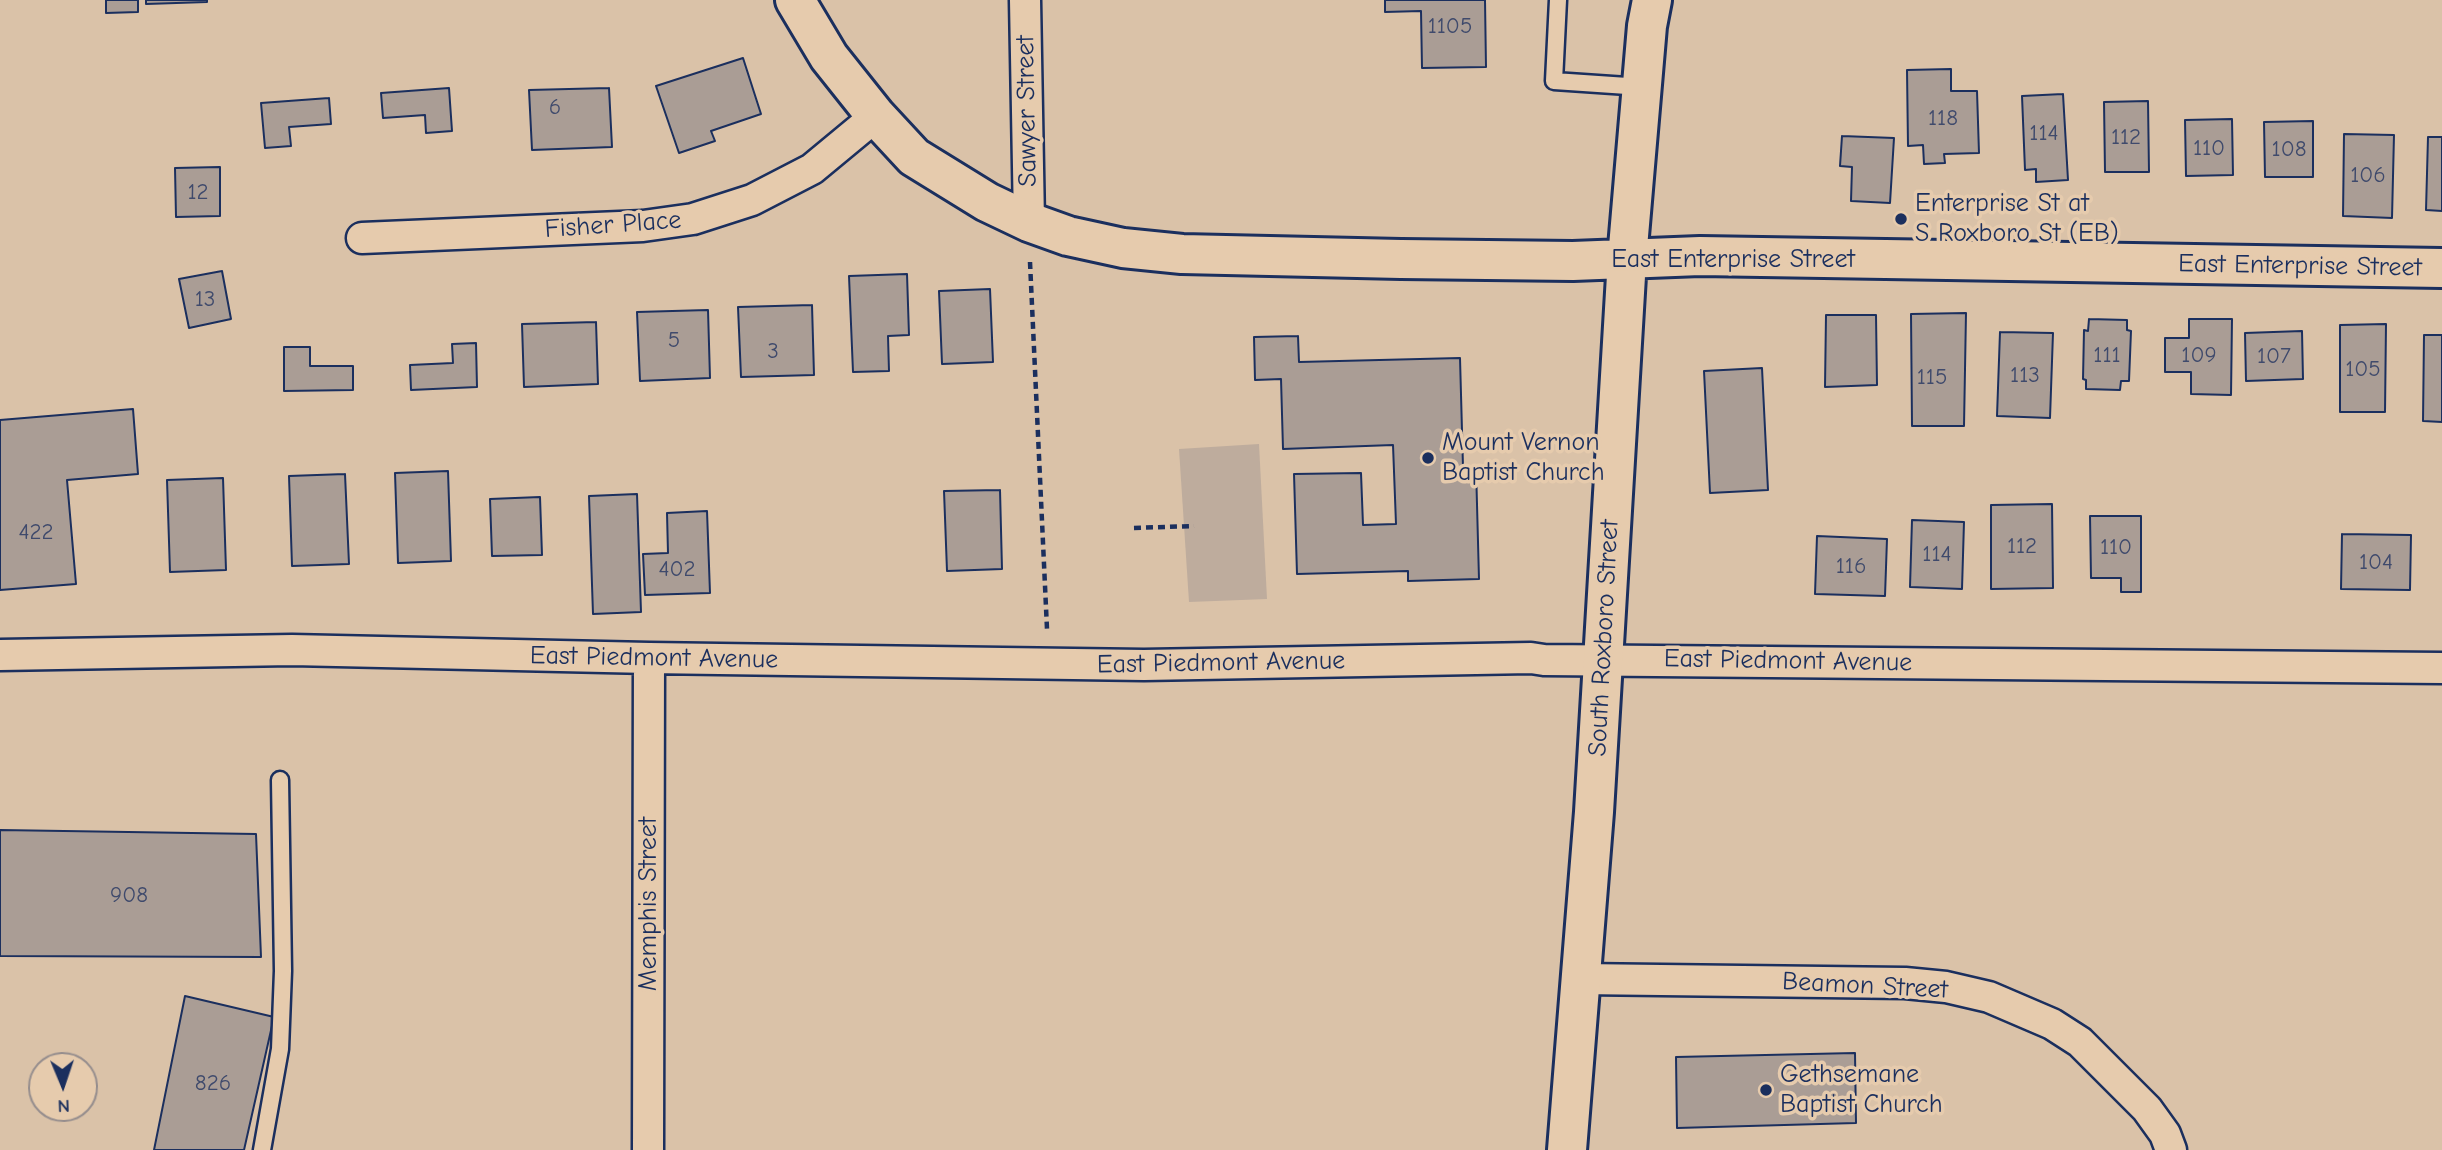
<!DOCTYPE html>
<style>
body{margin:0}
#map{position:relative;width:2442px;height:1150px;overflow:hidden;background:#dac2a8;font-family:"Comic Neue",sans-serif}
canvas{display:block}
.north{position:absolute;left:28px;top:1052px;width:70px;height:70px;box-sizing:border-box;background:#e6cbad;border:2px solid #958d8d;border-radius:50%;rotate:178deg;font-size:19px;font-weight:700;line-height:28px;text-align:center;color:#1b2f5e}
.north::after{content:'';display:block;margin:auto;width:24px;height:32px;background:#1b2f5e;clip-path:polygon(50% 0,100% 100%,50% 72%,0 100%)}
</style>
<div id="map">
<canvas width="2442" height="1150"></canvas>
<div class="north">N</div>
</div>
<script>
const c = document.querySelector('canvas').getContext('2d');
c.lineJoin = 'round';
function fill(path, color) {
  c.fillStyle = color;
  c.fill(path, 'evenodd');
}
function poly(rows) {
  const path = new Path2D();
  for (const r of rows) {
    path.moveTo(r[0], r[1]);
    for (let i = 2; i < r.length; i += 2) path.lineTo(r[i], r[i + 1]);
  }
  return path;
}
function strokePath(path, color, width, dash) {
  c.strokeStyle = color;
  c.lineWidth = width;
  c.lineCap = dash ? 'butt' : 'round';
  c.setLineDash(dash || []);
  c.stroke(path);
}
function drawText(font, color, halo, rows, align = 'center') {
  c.font = font + ' "Comic Neue",sans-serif';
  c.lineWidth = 7;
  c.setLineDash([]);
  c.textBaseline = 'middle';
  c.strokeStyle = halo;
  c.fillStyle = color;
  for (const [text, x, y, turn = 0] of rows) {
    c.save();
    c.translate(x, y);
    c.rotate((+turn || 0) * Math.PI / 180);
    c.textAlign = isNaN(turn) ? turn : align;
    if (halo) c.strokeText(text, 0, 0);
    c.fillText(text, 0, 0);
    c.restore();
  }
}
fill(poly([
 [1259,444,1267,599,1189,602,1179,449]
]), '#beac9d');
const building = poly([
 [106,0,138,0,138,12,106,13,106,0],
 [146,0,207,0,207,2,146,4,146,0],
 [1385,0,1485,0,1486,67,1422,68,1421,11,1385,12,1385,0],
 [743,58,761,114,711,131,715,141,679,153,656,86,743,58],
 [1951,69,1951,91,1977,91,1979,153,1944,154,1945,163,1924,164,1923,145,1908,146,1907,70,1951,69],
 [449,88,452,131,426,133,425,115,383,118,381,93,449,88],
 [609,88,612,147,532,150,529,90,609,88],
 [2063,94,2068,180,2036,182,2036,169,2025,170,2022,96,2063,94],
 [329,98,331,124,289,127,291,146,265,148,261,103,329,98],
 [2148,101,2149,172,2105,172,2104,102,2148,101],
 [2232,119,2233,175,2186,176,2185,120,2232,119],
 [2313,121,2313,177,2265,177,2264,122,2313,121],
 [2344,134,2394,135,2392,218,2343,216,2344,134],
 [1842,136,1894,138,1890,203,1851,201,1852,167,1840,166,1842,136],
 [2428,137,2442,137,2442,211,2426,210,2428,137],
 [220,167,220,216,176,217,175,168,220,167],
 [222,271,231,319,189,328,179,279,222,271],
 [907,274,909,335,888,336,889,371,853,372,849,276,907,274],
 [990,289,993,362,942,364,939,291,990,289],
 [812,305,814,375,741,377,738,307,812,305],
 [708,310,710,378,640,381,637,312,708,310],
 [1966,313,1964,426,1912,426,1911,314,1966,313],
 [1826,315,1876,315,1877,385,1825,387,1826,315],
 [2089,319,2127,320,2127,330,2131,331,2129,381,2121,381,2120,390,2086,389,2086,380,2083,379,2084,330,2088,331,2089,319],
 [2189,319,2232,319,2231,395,2191,394,2191,372,2165,372,2165,338,2189,338,2189,319],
 [596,322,598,384,524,387,522,324,596,322],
 [2386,324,2385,412,2340,412,2340,325,2386,324],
 [2302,331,2303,379,2246,381,2245,333,2302,331],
 [2000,332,2053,333,2050,418,1997,416,2000,332],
 [2424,335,2442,335,2442,422,2423,421,2424,335],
 [1298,336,1299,362,1460,358,1463,467,1476,467,1479,579,1408,581,1408,571,1297,574,1294,474,1361,473,1363,525,1396,524,1393,445,1283,449,1281,379,1255,380,1254,337,1298,336],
 [476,343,477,387,411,390,410,365,453,363,452,344,476,343],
 [284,347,310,347,310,366,353,366,353,390,284,391,284,347],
 [1762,368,1768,490,1710,493,1704,371,1762,368],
 [133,409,138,474,67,480,76,584,0,590,0,420,133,409],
 [448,471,451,561,398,563,395,473,448,471],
 [345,474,349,564,292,566,289,476,345,474],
 [223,478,226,570,170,572,167,480,223,478],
 [1000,490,1002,569,947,571,944,491,1000,490],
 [637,494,641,612,593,614,589,496,637,494],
 [540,497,542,555,492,556,490,499,540,497],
 [2052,504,2053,588,1991,589,1991,505,2052,504],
 [707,511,710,593,645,595,643,554,668,553,667,513,707,511],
 [2090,516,2141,516,2141,592,2121,592,2121,578,2091,578,2090,516],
 [1912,520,1964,522,1962,589,1910,587,1912,520],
 [2342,534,2411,535,2410,590,2341,589,2342,534],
 [1817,536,1887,539,1885,596,1815,594,1817,536],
 [0,830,256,834,261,957,0,956,0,830],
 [185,996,274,1017,244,1150,154,1150,185,996],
 [1855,1053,1856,1123,1677,1128,1676,1057,1855,1053]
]);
fill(building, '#aa9d95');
strokePath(building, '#1b2f5e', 2);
const lane = poly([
 [1558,0,1554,81,1642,87],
 [262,1150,280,1049,283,971,280,780]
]);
const street = poly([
 [1025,0,1029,222],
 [362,238,643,226,693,219,752,200,812,169,876,116],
 [0,655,292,650,649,658,1144,665,1531,658,1544,660,2442,668],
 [1580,979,1905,983,1946,987,1989,997,2052,1024,2080,1042,2147,1109,2165,1134,2171,1150],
 [648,1150,649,658]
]);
const secondary = poly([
 [795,0,829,57,876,116,914,157,987,202,1029,222,1068,236,1123,248,1182,254,1401,259,1573,261,1700,256,2442,268],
 [1567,1150,1594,812,1627,259,1647,26,1652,0]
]);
strokePath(lane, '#1b2f5e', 21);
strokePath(street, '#1b2f5e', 35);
strokePath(secondary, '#1b2f5e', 44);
strokePath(poly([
 [1030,262,1047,629],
 [1134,528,1194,526]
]), '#1b2f5e', 4.5, [7, 5]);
strokePath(lane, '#e6cbad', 16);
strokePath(street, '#e6cbad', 30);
strokePath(secondary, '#e6cbad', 38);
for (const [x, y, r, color] of [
 [1901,219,7,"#1b2f5e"],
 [1428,458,7,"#1b2f5e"],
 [1766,1090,7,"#1b2f5e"]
]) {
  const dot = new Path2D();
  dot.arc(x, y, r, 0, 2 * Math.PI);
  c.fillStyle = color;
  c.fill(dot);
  strokePath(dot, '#e6cbad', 2.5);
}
drawText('23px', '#3f4a6c', null, [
 ["1105",1450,26],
 ["6",555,107],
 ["118",1943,118],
 ["114",2044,133],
 ["112",2126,137],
 ["110",2209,148],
 ["108",2289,149],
 ["106",2368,175],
 ["12",198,192],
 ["13",205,299],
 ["5",674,340],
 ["3",773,351],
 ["111",2107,355],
 ["109",2199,355],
 ["107",2274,356],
 ["105",2363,369],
 ["113",2025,375],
 ["115",1932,377],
 ["422",36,532],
 ["112",2022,546],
 ["110",2116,547],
 ["114",1937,554],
 ["104",2376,562],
 ["116",1851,566],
 ["402",677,569],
 ["908",129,895],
 ["826",213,1083]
]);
drawText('26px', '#1b2f5e', '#e6cbad', [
 ["Sawyer Street",1027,111,-91],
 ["Fisher Place",613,225,-4],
 ["East Enterprise Street",1733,260],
 ["East Enterprise Street",2300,266,1],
 ["South Roxboro Street",1604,638,-87],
 ["East Piedmont Avenue",654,658,1],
 ["East Piedmont Avenue",1788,661,1],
 ["East Piedmont Avenue",1221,663,-1],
 ["Memphis Street",649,904,-90],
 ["Beamon Street",1865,986,3]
]);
drawText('26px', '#1b2f5e', '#e6cbad', [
 ["Enterprise St at",1915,204],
 ["S Roxboro St (EB)",1915,234],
 ["Mount Vernon",1442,443],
 ["Baptist Church",1442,473],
 ["Gethsemane",1780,1075],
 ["Baptist Church",1780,1105]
], 'left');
</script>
